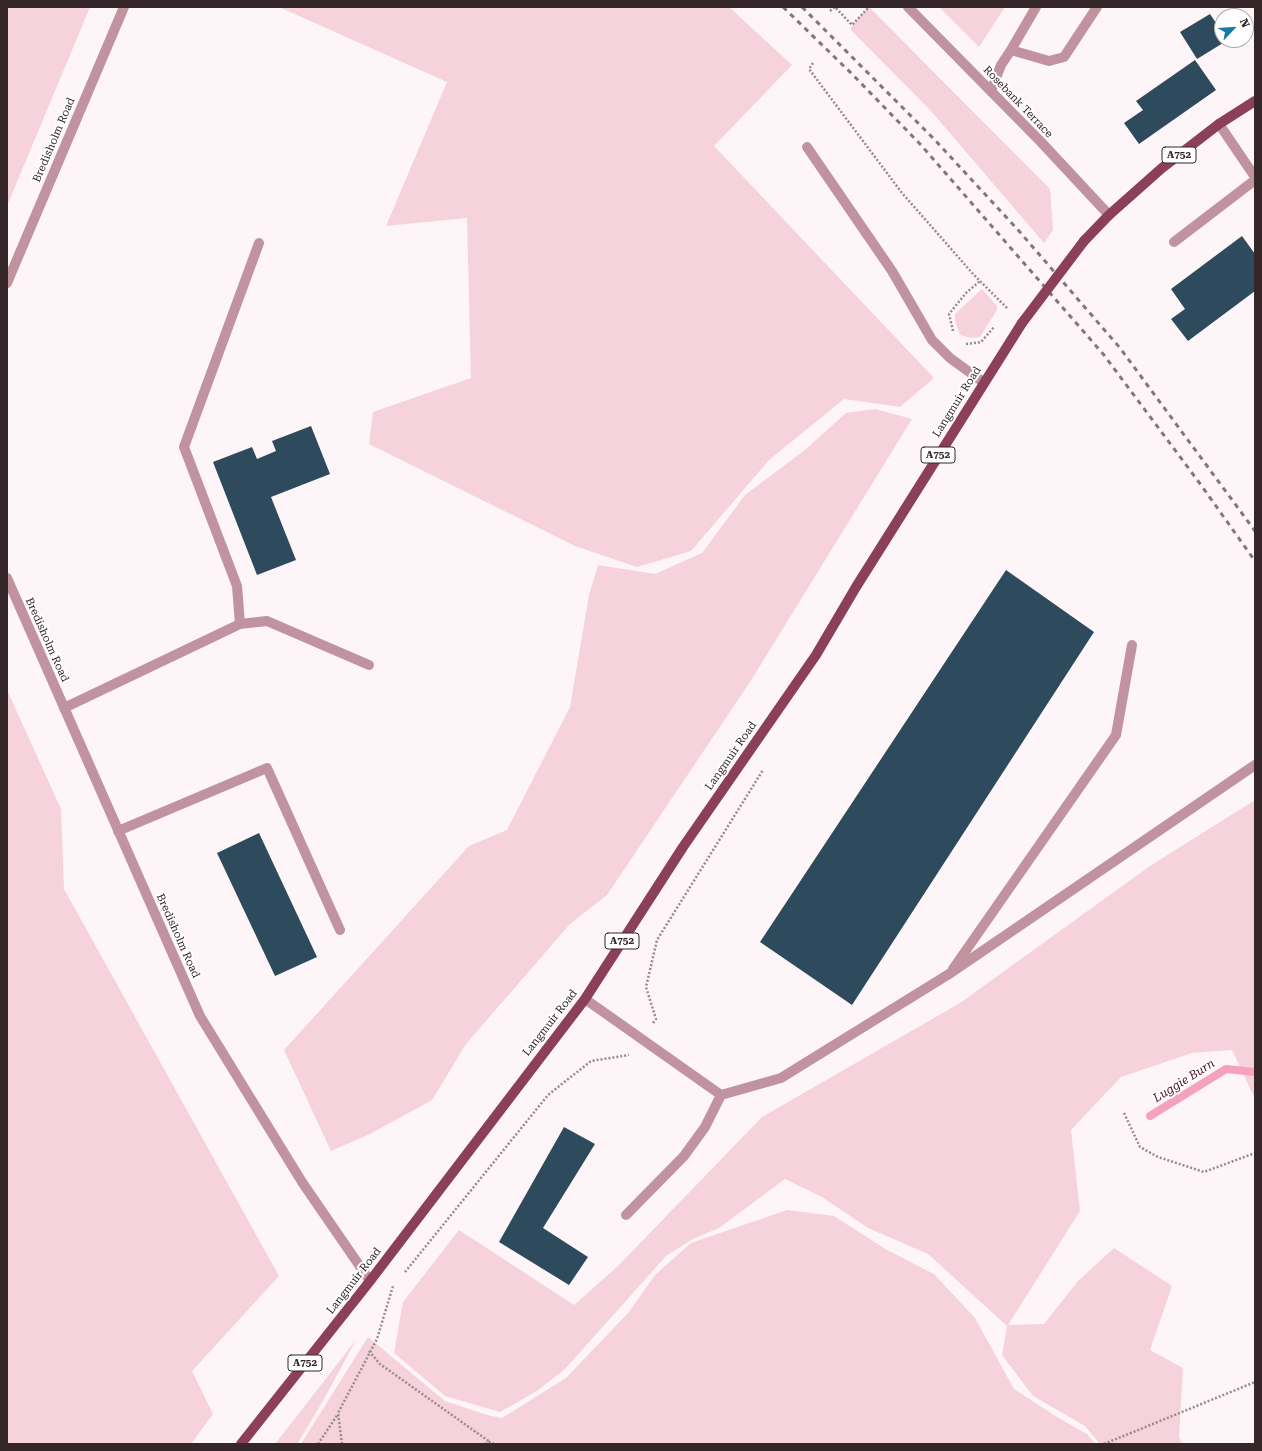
<!DOCTYPE html>
<style>
body{margin:0}
#map{position:relative;width:1262px;height:1451px;overflow:hidden;background:#fdf5f7;font-family:"Roboto Serif",serif}
canvas{display:block}
.frame{position:absolute;inset:0;border:8px solid #35262a;pointer-events:none}
.north{position:absolute;left:1214px;top:8px;width:40px;height:40px;box-sizing:border-box;background:#fff;border:1px solid #aea8aa;border-radius:50%;rotate:65deg;font-size:11px;font-weight:700;line-height:16px;text-align:center;color:#35262a}
.north::after{content:'';display:block;margin:auto;width:14px;height:18px;background:#157aa5;clip-path:polygon(50% 0,100% 100%,50% 72%,0 100%)}
</style>
<div id="map">
<canvas width="1262" height="1451"></canvas>
<div class="frame"></div>
<div class="north">N</div>
</div>
<script>
const c = document.querySelector('canvas').getContext('2d');
c.lineJoin = 'round';
function fill(path, color) {
  c.fillStyle = color;
  c.fill(path, 'evenodd');
}
function poly(rows) {
  const path = new Path2D();
  for (const r of rows) {
    path.moveTo(r[0], r[1]);
    for (let i = 2; i < r.length; i += 2) path.lineTo(r[i], r[i + 1]);
  }
  return path;
}
function strokePath(path, color, width, dash) {
  c.strokeStyle = color;
  c.lineWidth = width;
  c.lineCap = dash ? 'butt' : 'round';
  c.setLineDash(dash || []);
  c.stroke(path);
}
function drawText(font, color, halo, rows, align = 'center') {
  c.font = font + ' "Roboto Serif",serif';
  c.lineWidth = 4;
  c.setLineDash([]);
  c.textBaseline = 'middle';
  c.strokeStyle = halo;
  c.fillStyle = color;
  for (const [text, x, y, turn = 0] of rows) {
    c.save();
    c.translate(x, y);
    c.rotate((+turn || 0) * Math.PI / 180);
    c.textAlign = isNaN(turn) ? turn : align;
    if (halo) c.strokeText(text, 0, 0);
    c.fillText(text, 0, 0);
    c.restore();
  }
}
fill(poly([
 [7,7,90,7,7,206],
 [279,7,729,7,792,65,714,146,934,378,900,407,844,399,769,460,691,551,637,567,575,546,369,444,373,412,471,378,467,218,386,226,447,82],
 [869,7,1050,189,1053,230,1044,243,931,111,851,30,852,25],
 [939,7,1005,7,979,47],
 [982,289,997,306,997,310,980,337,971,338,960,335,955,320,955,314],
 [875,409,912,419,750,682,607,895,570,924,466,1044,432,1100,370,1134,331,1151,284,1050,469,846,507,830,570,707,589,595,598,565,655,574,702,553,745,495,805,450,846,413],
 [7,690,61,809,64,889,279,1276,192,1371,213,1414,191,1444,7,1444],
 [1255,800,1255,1099,1232,1050,1192,1053,1121,1077,1071,1130,1080,1211,1008,1325,1044,1324,1078,1281,1114,1248,1172,1286,1150,1350,1183,1368,1179,1437,1182,1444,1100,1444,1085,1426,1033,1396,1002,1355,1007,1326,928,1254,868,1228,822,1197,785,1179,719,1228,693,1239,666,1256,565,1369,537,1391,500,1412,445,1396,394,1353,403,1302,459,1230,574,1305,618,1266,762,1117,960,1003,1150,866],
 [787,1210,834,1216,887,1250,934,1274,975,1318,1014,1389,1057,1417,1087,1434,1095,1444,301,1444,368,1337,445,1401,487,1415,502,1418,566,1378,629,1312,655,1275,691,1243],
 [356,1340,323,1401,297,1444,275,1444]
]), '#f6d2dc');
strokePath(poly([
 [1150,1116,1226,1069,1255,1072]
]), '#f5a3bd', 8);
fill(poly([
 [1210,14,1222,32,1222,40,1228,40,1197,59,1180,32],
 [1195,60,1216,90,1139,144,1124,123,1143,110,1136,101],
 [1242,236,1255,254,1255,291,1188,341,1171,319,1185,309,1171,289],
 [311,426,330,474,271,497,296,560,257,575,213,462,252,447,257,459,276,451,272,441],
 [1006,570,1094,632,852,1005,760,942],
 [259,833,317,957,275,976,217,853],
 [564,1127,595,1144,543,1228,588,1257,569,1285,499,1242]
]), '#2d4b5c');
strokePath(poly([
 [830,11,835,7,852,25,869,7],
 [813,63,809,69,902,193,974,275,1008,309],
 [953,331,949,314,966,293,980,281],
 [966,344,981,342,994,327],
 [653,1023,656,1019,646,987,657,940,763,770],
 [1124,1113,1140,1147,1158,1157,1204,1172,1255,1153],
 [405,1272,548,1095,591,1061,629,1055],
 [369,1351,380,1364,490,1442],
 [318,1444,338,1414],
 [342,1444,338,1413,377,1339,393,1286],
 [485,1444,490,1442,494,1444],
 [1104,1444,1255,1382]
]), '#968a8d', 2.5, [2, 2]);
strokePath(poly([
 [1036,7,1011,50,1049,61,1064,57,1097,7],
 [991,91,1001,65,1011,50],
 [1219,124,1255,177],
 [807,147,892,271,932,340,950,358,983,382],
 [1174,242,1255,180],
 [259,243,184,447,237,586,240,624,267,621,369,665],
 [64,708,240,624],
 [118,831,267,768,340,930],
 [953,969,1116,735,1132,645],
 [585,999,721,1095,781,1078,949,974,1255,765],
 [626,1215,684,1156,705,1127,721,1095]
]), '#c193a1', 10);
strokePath(poly([
 [908,7,1041,142,1109,215],
 [7,283,124,7],
 [7,578,200,1016,302,1182,370,1281]
]), '#c193a1', 10);
strokePath(poly([
 [1084,241,1109,215,1162,168,1219,124,1255,101],
 [241,1444,370,1281,585,999,683,847,816,655,856,587,1022,323]
]), '#8b3f5a', 10);
strokePath(poly([
 [783,7,852,74,921,145,1104,355,1201,485,1255,561],
 [802,7,934,139,1019,231,1120,348,1255,531]
]), '#83777a', 3, [5, 5]);
strokePath(poly([
 [1022,323,1084,241]
]), '#8b3f5a', 10);
for (const [x, y, w] of [
 [1179,155,34],
 [938,455,34],
 [622,941,34],
 [305,1363,34]
]) {
  const box = new Path2D();
  box.roundRect(x - w / 2, y - 8, w, 16, 3);
  c.fillStyle = '#fff';
  c.fill(box);
  strokePath(box, '#35262a', 1);
}
drawText('bold 10px', '#35262a', null, [
 ["A752",1179,155],
 ["A752",938,455],
 ["A752",622,941],
 ["A752",305,1363]
]);
drawText('11px', '#35262a', '#fff', [
 ["Rosebank Terrace",1018,102,46],
 ["Bredisholm Road",54,140,-67],
 ["Langmuir Road",957,402,-58],
 ["Bredisholm Road",47,640,66],
 ["Langmuir Road",731,756,-55],
 ["Bredisholm Road",178,936,66],
 ["Langmuir Road",550,1023,-52],
 ["Langmuir Road",354,1281,-52]
]);
drawText('italic 12px', '#4b0d28', '#fff', [
 ["Luggie Burn",1184,1081,-32]
]);
</script>
